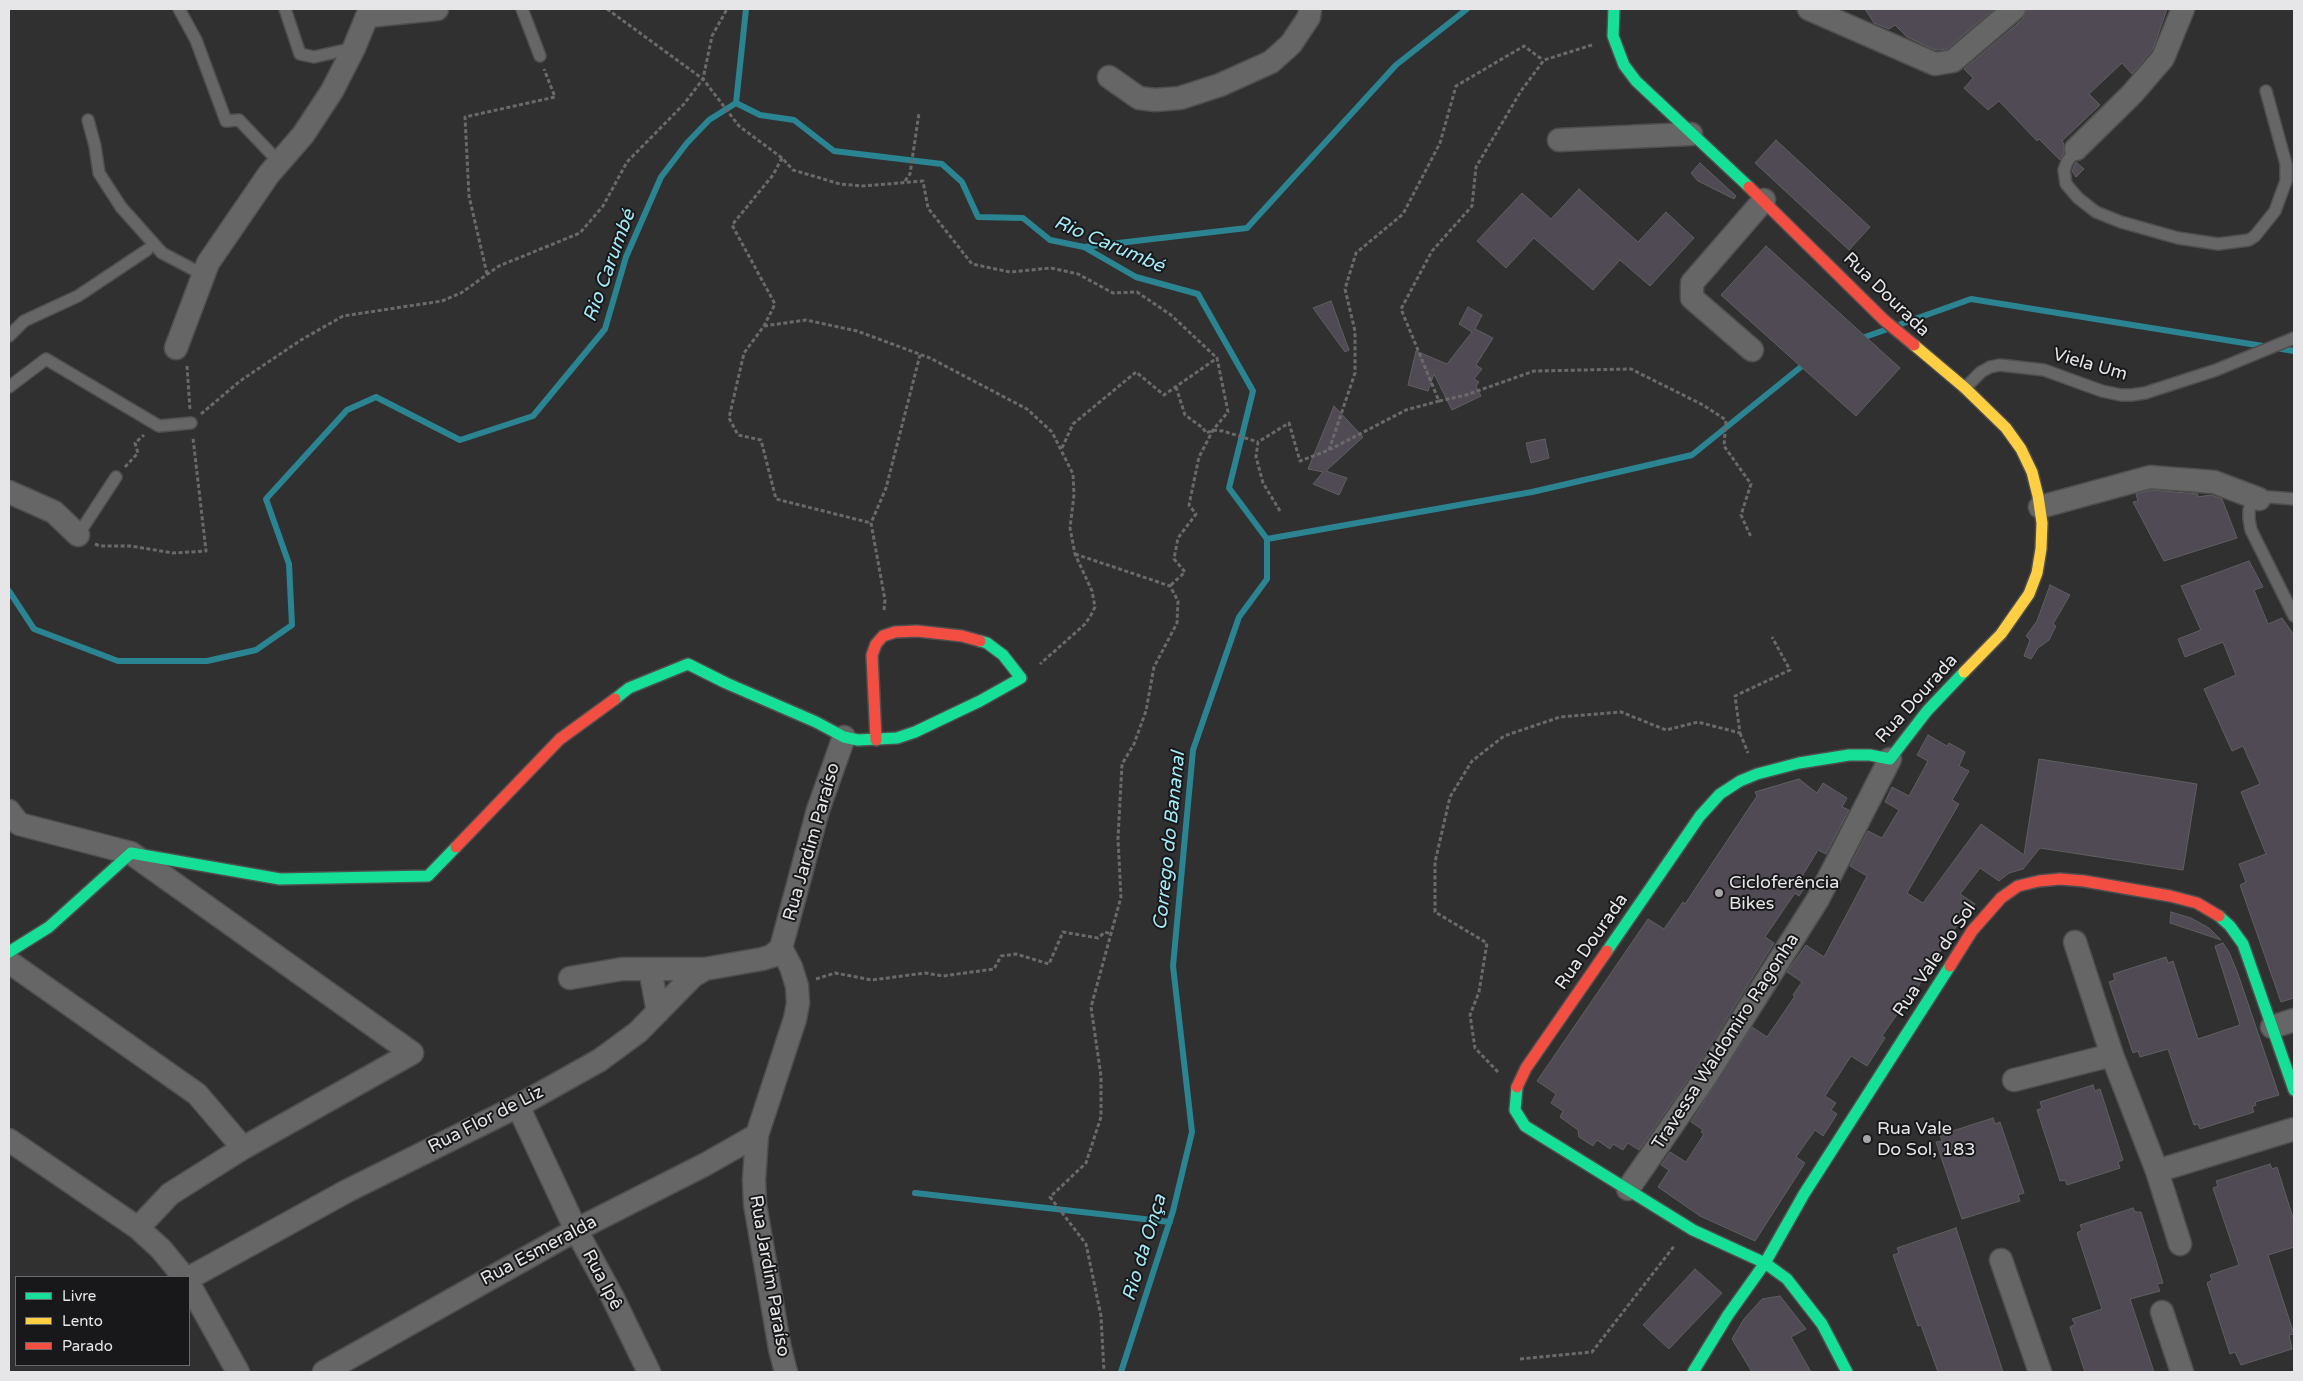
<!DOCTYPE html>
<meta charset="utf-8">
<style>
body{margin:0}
#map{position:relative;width:2303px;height:1381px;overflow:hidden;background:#303031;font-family:"Varela Round",sans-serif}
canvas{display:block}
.frame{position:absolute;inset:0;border:10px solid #e6e6e8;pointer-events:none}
.legend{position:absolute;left:15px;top:1276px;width:175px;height:90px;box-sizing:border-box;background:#181719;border:1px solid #6a6a6c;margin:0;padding:6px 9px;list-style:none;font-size:15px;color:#e6e6e8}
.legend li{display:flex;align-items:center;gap:10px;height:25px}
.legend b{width:25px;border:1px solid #6a6a6c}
</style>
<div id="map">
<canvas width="2303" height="1381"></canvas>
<div class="frame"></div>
<ul class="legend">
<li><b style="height:6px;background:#16e098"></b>Livre</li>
<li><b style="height:6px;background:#ffcf43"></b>Lento</li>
<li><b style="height:6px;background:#f24e42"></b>Parado</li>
</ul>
</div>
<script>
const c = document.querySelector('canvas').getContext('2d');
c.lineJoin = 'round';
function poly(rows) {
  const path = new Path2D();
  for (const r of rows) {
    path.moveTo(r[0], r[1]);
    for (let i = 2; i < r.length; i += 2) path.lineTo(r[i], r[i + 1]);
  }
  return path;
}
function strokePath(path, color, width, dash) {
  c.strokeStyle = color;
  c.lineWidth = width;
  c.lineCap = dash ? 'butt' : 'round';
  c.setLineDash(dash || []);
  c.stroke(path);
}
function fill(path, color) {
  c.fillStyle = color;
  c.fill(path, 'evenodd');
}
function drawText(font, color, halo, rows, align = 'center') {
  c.font = font + ' "Varela Round",sans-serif';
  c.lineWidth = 4;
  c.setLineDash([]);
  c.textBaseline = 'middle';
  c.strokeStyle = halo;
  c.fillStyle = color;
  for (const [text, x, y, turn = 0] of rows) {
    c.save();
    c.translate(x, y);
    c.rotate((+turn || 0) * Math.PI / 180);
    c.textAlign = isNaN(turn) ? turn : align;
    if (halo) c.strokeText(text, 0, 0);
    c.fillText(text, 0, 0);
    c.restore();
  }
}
strokePath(poly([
 [736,103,746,9],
 [1084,247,1247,228,1396,65,1467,9],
 [1901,324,1971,299,2294,351],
 [1859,339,1885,330],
 [1267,539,1532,492,1692,455,1807,362],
 [9,591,34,629,118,661,207,661,256,650,292,625,289,564,266,499,347,410,376,397,460,440,533,416,605,329,626,257,661,177,687,143,709,120,736,103,760,115,794,120,834,151,942,164,962,182,978,217,1023,218,1050,240,1084,247,1136,277,1198,294,1253,391,1229,488,1267,539],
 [915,1193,1170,1222],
 [1121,1372,1173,1211,1192,1132,1173,966,1193,750,1239,617,1267,579,1267,539]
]), '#2b8491', 6);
const building = poly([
 [1865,9,1994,9,1947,49,1940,50,1935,50,1907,37,1895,25,1889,29,1874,23,1865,9],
 [2027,9,2167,9,2153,49,2132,74,2122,63,2089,94,2100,105,2062,141,2064,144,2064,153,2060,160,2039,139,2037,141,1999,101,1988,110,1964,88,1973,78,1964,69,2023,19,2027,9],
 [1776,140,1870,227,1849,250,1755,163,1776,140],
 [2076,162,2084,169,2076,177,2072,171,2076,162],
 [1700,163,1736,196,1734,199,1698,181,1691,173,1700,163],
 [1579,189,1638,242,1666,212,1694,238,1650,286,1620,260,1593,290,1534,238,1506,268,1477,241,1522,193,1551,219,1579,189],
 [1766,246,1900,368,1856,416,1721,295,1766,246],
 [1331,301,1349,350,1345,352,1313,308,1331,301],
 [1468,307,1482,315,1475,329,1493,338,1476,365,1482,369,1474,379,1479,382,1476,386,1481,396,1452,410,1434,374,1428,391,1408,385,1416,351,1447,364,1472,332,1459,324,1468,307],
 [1334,406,1363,437,1326,471,1347,478,1339,495,1313,484,1323,472,1308,469,1334,406],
 [1545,439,1549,458,1531,463,1526,443,1545,439],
 [2151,490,2198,494,2197,497,2211,495,2222,499,2237,538,2164,561,2133,502,2138,501,2136,494,2151,490],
 [2249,561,2263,587,2254,590,2268,624,2282,618,2294,635,2294,998,2281,1002,2240,885,2246,882,2239,864,2266,854,2241,792,2260,784,2243,746,2232,751,2204,689,2236,675,2223,642,2185,657,2178,639,2201,630,2181,586,2249,561],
 [2050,585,2070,595,2053,624,2056,626,2049,640,2038,648,2031,659,2024,656,2030,640,2026,636,2037,621,2050,585],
 [1928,735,1947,746,1949,743,1965,752,1959,766,1969,771,1952,800,1959,804,1907,893,1923,903,1981,824,2024,855,2039,759,2197,784,2183,870,2040,848,2023,869,2009,873,1999,881,1980,868,1960,894,1975,904,1959,922,1907,1004,1905,1003,1882,1036,1885,1038,1867,1066,1851,1056,1825,1096,1836,1103,1831,1110,1837,1114,1823,1136,1815,1130,1796,1157,1805,1163,1755,1241,1700,1216,1658,1187,1669,1170,1661,1165,1670,1152,1686,1162,1704,1134,1701,1132,1703,1130,1691,1122,1752,1027,1767,1037,1795,996,1793,995,1802,982,1787,972,1806,945,1824,957,1867,876,1850,866,1868,831,1882,838,1899,810,1885,802,1892,787,1909,796,1928,761,1917,755,1928,735],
 [1799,779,1817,793,1823,783,1847,798,1842,807,1849,810,1826,854,1818,850,1801,878,1808,882,1799,896,1795,893,1765,937,1774,943,1696,1068,1639,1150,1628,1143,1623,1150,1613,1144,1610,1149,1597,1140,1593,1146,1579,1137,1578,1130,1560,1117,1563,1111,1551,1103,1556,1094,1537,1081,1648,919,1664,929,1683,902,1685,904,1757,796,1755,792,1799,779],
 [2171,912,2191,918,2209,928,2221,940,2170,923,2171,912],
 [2223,943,2229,952,2238,974,2279,1095,2255,1102,2256,1105,2252,1107,2254,1112,2200,1129,2198,1124,2194,1125,2168,1049,2140,1057,2138,1051,2133,1053,2109,982,2115,980,2113,974,2166,957,2168,963,2173,961,2198,1039,2240,1025,2215,946,2223,943],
 [2093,1085,2095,1091,2100,1089,2123,1160,2118,1162,2120,1168,2067,1185,2065,1180,2060,1181,2037,1110,2042,1108,2040,1102,2093,1085],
 [1993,1118,1995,1124,2000,1122,2024,1193,2018,1195,2020,1201,1962,1219,1936,1142,1942,1141,1940,1135,1993,1118],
 [2270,1164,2272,1169,2277,1167,2294,1221,2294,1247,2268,1255,2294,1334,2289,1335,2292,1349,2241,1365,2235,1352,2230,1354,2207,1283,2212,1280,2210,1275,2239,1265,2213,1188,2218,1186,2216,1181,2270,1164],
 [2133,1208,2135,1212,2141,1212,2163,1283,2157,1284,2160,1291,2130,1299,2154,1372,2085,1372,2070,1327,2075,1324,2072,1319,2102,1309,2077,1233,2082,1230,2080,1225,2133,1208],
 [1956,1228,1985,1317,2003,1372,1938,1372,1921,1325,1918,1326,1893,1255,1899,1253,1897,1248,1956,1228],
 [1695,1269,1722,1293,1669,1349,1643,1325,1695,1269],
 [1780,1296,1806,1329,1791,1337,1811,1372,1752,1372,1732,1339,1744,1319,1762,1299,1780,1296]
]);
fill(building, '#504a54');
strokePath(building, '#5f5f60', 1);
const lane = poly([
 [179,9,196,40,226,121,239,120,279,162],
 [285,9,300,54,314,57,354,48],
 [522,9,540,56],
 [88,120,95,146,99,173,121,207,162,253,204,275],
 [2076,149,2067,162,2064,170,2066,184,2078,198,2096,212,2121,222,2178,238,2218,244,2249,240,2255,236,2275,211,2286,181,2286,164,2266,91],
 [9,336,24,321,78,296,147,250],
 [9,387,46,359,159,426,191,423],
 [1965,388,1981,372,1990,367,2000,365,2044,370,2102,391,2121,395,2131,395,2145,393,2216,370,2294,338],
 [2294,499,2269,497,2259,499,2252,503,2249,510,2249,519,2251,530,2294,616],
 [78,535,116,477]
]);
const street = poly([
 [1809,9,1935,64,1953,61,2014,9],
 [368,16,437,9],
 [1109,77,1139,98,1155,100,1180,98,1220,85,1271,62,1291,44,1309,17,1310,9],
 [1559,140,1691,134],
 [2076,149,2132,94,2163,58,2183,9],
 [176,348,208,263,269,174,303,135,332,91,354,48,370,9],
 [1752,350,1692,298,1692,283,1764,200],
 [9,492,54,512,78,535],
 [2040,507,2150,477,2214,482,2259,499],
 [9,811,19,824,131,853,412,1053,243,1148,170,1194,138,1228],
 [2075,942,2112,1055,2157,1171,2180,1244],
 [781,948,791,967,797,986,798,1003,795,1019,757,1135,754,1180,755,1204,780,1349,786,1372],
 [9,962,197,1094,243,1148],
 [650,969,658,1012],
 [570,978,622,969,705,969],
 [2272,1027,2294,1020],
 [2014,1080,2112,1055],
 [518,1106,576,1230,612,1296,649,1372],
 [9,1140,138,1228,161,1249,184,1277],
 [2157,1171,2294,1129],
 [1628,1189,1707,1075,1818,899,1890,759],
 [2001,1260,2040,1372],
 [189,1278,347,1191,518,1106,600,1060,638,1032,693,976,705,969,762,959,772,956,781,948,818,810,844,737],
 [189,1284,238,1372],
 [2162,1312,2182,1372],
 [324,1372,576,1230,706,1164,757,1135]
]);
const fast = poly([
 [1614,9,1613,36,1624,65,1636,81,1749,187],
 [615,699,629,688,688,664,726,683,816,722,844,737,858,740,897,738,915,732,980,701,1021,678,1003,655,987,643,980,641],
 [2219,916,2230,926,2243,944,2294,1090],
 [1607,951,1700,816,1720,794,1740,781,1757,774,1799,763,1849,755,1870,755,1890,759,1927,711,1964,672],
 [9,952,49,927,131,853,280,879,428,876,456,847],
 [1517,1087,1515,1110,1525,1126,1693,1230,1765,1263,1787,1279,1822,1324,1847,1372],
 [1693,1372,1728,1315,1765,1263,1804,1194,1950,966]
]);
const slow = poly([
 [1914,345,1965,388,2006,428,2021,449,2032,472,2038,496,2042,523,2041,549,2037,573,2029,594,2001,634,1964,672]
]);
const jam = poly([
 [1749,187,1884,320,1914,345],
 [876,740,872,655,876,644,883,636,895,632,917,631,962,636,980,641],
 [456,847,560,739,615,699],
 [1950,966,1972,931,2001,898,2018,886,2039,881,2060,879,2084,881,2170,896,2197,903,2219,916],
 [1517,1087,1526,1068,1607,951]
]);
strokePath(lane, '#4e4e4f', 14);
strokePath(street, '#4e4e4f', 25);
strokePath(fast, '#4e4e4f', 14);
strokePath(slow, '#4e4e4f', 14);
strokePath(jam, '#4e4e4f', 14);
strokePath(poly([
 [607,9,703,79,739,126,782,158,793,170,840,184,863,186,923,181,928,208,972,264,1010,272,1051,268,1078,274,1113,293,1137,292,1171,315,1217,358,1228,412,1213,430,1199,457,1189,505,1196,514,1178,538,1174,559,1185,572,1170,586],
 [1592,45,1544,60,1521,91,1476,167,1472,206,1432,251,1401,309,1439,401,1466,395,1534,371,1631,369,1703,405,1726,420,1724,446,1751,484,1741,515,1751,537],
 [782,158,773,175,732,225,775,304,764,326,744,353,729,418,738,435,761,440,776,499,871,523],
 [905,181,910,174,919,113],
 [487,274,469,196,465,117,555,97,544,69],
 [764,326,806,320,857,331,930,358,1027,409,1052,432,1073,474,1074,495,1070,528,1075,554,1092,591,1095,607,1090,617,1084,625,1040,664],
 [187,366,190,409],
 [1176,387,1185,415,1203,428,1206,433,1213,430,1223,431,1258,442],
 [201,414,240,381,301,340,343,316,442,301,461,293,499,266,580,233,603,206,627,162,684,104,703,79,712,36,727,9],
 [1062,448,1073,424,1136,372,1164,395,1217,358],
 [1329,450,1355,373,1355,331,1345,289,1356,253,1403,214,1440,143,1456,86,1524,46,1543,60],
 [125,467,138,453,135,443,144,435],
 [1280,511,1263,483,1256,457,1258,442,1289,423,1300,461,1329,450,1406,410,1439,401],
 [95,544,100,546,131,546,173,553,206,551,193,438],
 [1075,554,1170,586,1178,601,1177,623,1154,667,1146,711,1134,744,1122,764,1118,839,1121,897,1091,1007,1101,1076,1101,1117,1086,1163,1050,1197,1086,1244,1101,1316,1104,1372],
 [884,610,885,600,871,523,886,488,920,355],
 [1740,733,1748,753],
 [816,979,835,973,872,980,925,973,943,976,994,969,1001,956,1016,954,1049,964,1063,932,1098,938,1105,932,1111,934],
 [1498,1072,1475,1048,1470,1015,1479,992,1487,943,1435,912,1435,862,1450,797,1472,761,1504,736,1560,717,1621,712,1666,730,1698,722,1740,733,1735,696,1790,670,1772,637],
 [1520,1359,1592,1352,1675,1245]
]), '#6a6a6b', 3, [4, 2.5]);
strokePath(lane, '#666667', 11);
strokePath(street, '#666667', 22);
strokePath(fast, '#16e098', 11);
strokePath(slow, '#ffcf43', 11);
strokePath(jam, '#f24e42', 11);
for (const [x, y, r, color] of [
 [1719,893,5,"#a6a6a8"],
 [1867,1139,5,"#a6a6a8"]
]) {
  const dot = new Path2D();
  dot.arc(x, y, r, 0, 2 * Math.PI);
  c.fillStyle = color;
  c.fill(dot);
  strokePath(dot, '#181719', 2);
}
drawText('18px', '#e6e6e8', '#181719', [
 ["Rua Dourada",1886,295,44],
 ["Viela Um",2090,365,16],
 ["Rua Dourada",1917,699,-48],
 ["Rua Jardim Paraíso",812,842,-74],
 ["Rua Dourada",1592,942,-55],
 ["Rua Vale do Sol",1935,960,-56],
 ["Travessa Waldomiro Ragonha",1726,1042,-57],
 ["Rua Flor de Liz",486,1120,-27],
 ["Rua Esmeralda",539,1251,-28],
 ["Rua Jardim Paraíso",769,1276,80],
 ["Rua Ipê",602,1280,62]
]);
drawText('18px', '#e6e6e8', '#181719', [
 ["Cicloferência",1729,883],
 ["Bikes",1729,904],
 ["Rua Vale",1877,1129],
 ["Do Sol, 183",1877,1150]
], 'left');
drawText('italic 19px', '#a4ebf7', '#181719', [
 ["Rio Carumbé",1109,245,23],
 ["Rio Carumbé",610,266,-70],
 ["Corrego do Bananal",1170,841,-84],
 ["Rio da Onça",1145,1248,-73]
]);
</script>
